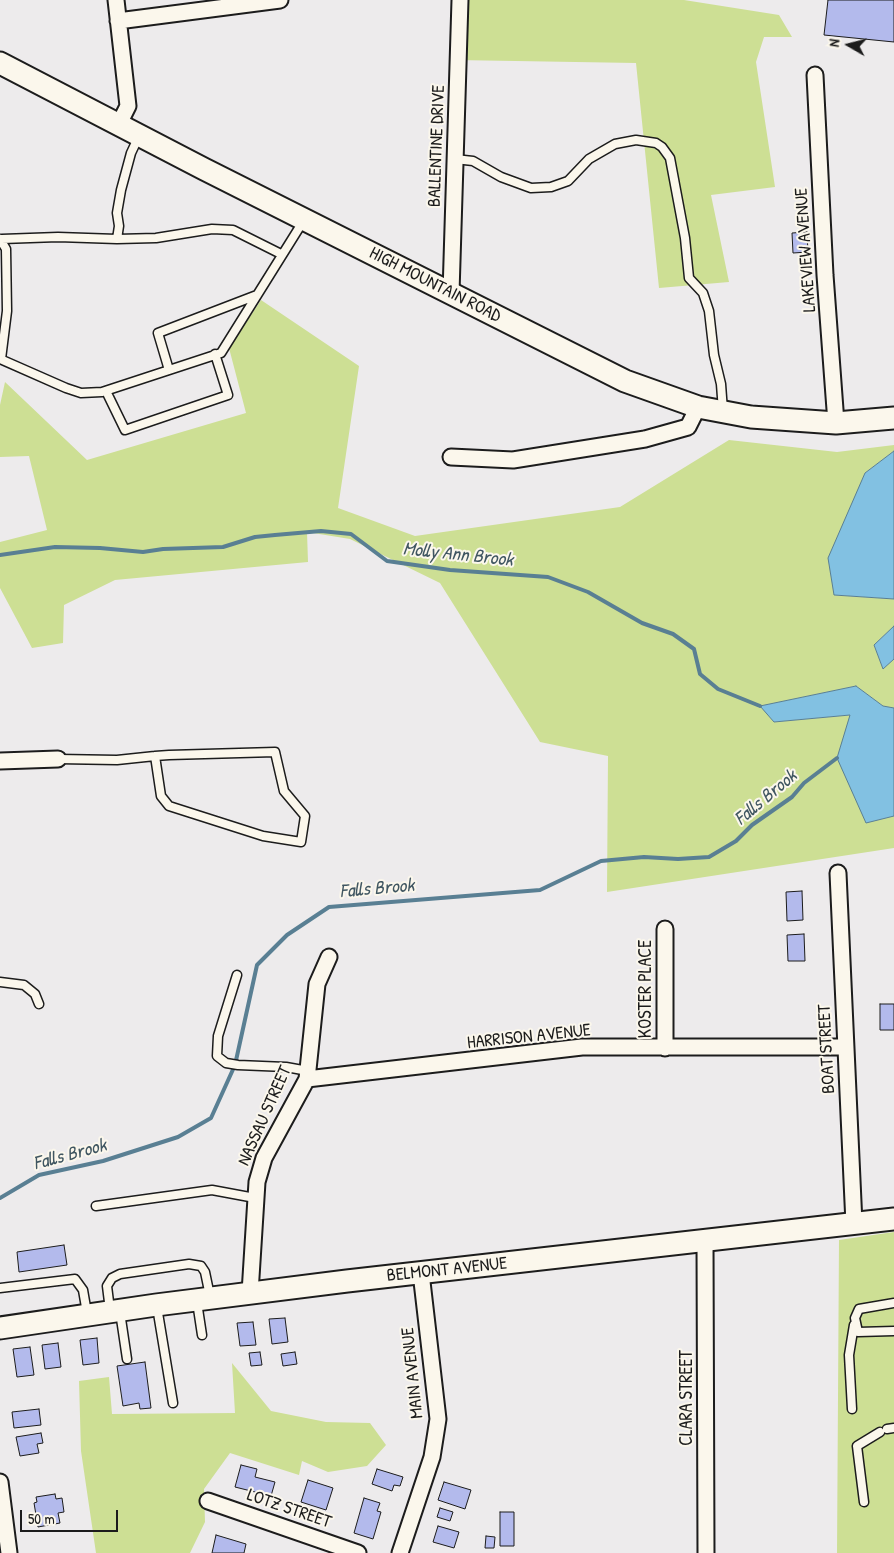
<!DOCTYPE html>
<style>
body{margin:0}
#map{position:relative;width:894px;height:1553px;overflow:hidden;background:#edebec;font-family:"Patrick Hand",sans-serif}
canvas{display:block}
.north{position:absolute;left:824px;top:20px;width:50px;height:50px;-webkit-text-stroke:4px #fbf7ec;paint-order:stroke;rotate:278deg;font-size:14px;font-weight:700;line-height:20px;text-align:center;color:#1c1c1c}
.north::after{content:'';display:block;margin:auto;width:18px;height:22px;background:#1c1c1c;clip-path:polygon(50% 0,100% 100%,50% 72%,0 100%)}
.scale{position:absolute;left:20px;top:1510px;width:98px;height:22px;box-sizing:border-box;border:2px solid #1c1c1c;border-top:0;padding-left:6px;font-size:15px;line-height:18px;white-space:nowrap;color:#1c1c1c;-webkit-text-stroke:4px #fbf7ec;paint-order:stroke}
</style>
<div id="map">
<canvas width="894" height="1553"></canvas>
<div class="north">N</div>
<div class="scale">50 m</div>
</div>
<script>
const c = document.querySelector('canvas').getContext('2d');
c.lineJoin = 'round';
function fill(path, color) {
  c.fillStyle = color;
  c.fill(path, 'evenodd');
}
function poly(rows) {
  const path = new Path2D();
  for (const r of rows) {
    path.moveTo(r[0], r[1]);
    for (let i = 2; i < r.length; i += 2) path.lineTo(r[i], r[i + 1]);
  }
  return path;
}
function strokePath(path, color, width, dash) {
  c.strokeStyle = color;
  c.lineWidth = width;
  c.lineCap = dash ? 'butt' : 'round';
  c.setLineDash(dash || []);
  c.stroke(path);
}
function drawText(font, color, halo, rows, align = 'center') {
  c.font = font + ' "Patrick Hand",sans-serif';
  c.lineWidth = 4;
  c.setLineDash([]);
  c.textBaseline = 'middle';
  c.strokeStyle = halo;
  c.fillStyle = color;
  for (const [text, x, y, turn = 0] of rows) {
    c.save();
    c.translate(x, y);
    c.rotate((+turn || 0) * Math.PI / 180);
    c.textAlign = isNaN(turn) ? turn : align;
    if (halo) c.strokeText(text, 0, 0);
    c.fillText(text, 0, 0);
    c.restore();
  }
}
fill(poly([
 [458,0,684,0,779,15,792,37,764,37,756,62,775,187,711,195,729,282,659,288,636,63,455,60],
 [261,300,359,366,338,508,415,536,620,507,729,440,837,452,894,445,894,451,865,473,834,595,894,599,894,626,874,645,883,669,894,659,894,708,883,706,856,686,761,706,774,722,851,715,866,823,894,816,894,848,607,892,608,756,540,742,440,583,350,539,307,532,308,562,115,580,64,605,63,643,32,648,0,588,0,542,47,530,29,456,0,457,0,405,5,382,87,460,246,413,229,348],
 [894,1232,894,1553,837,1553,839,1240],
 [232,1363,271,1411,326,1422,370,1423,386,1445,367,1466,328,1472,302,1461,299,1475,230,1453,204,1489,205,1522,190,1553,96,1553,81,1451,79,1381,109,1377,112,1414,235,1413]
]), '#cddf94');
const water = poly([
 [894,451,894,599,834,595,828,558,865,473,894,451],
 [894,626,894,659,883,669,874,645,894,626],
 [856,686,883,706,894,708,894,816,866,823,837,758,850,715,774,722,760,706,856,686]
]);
fill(water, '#82c1e2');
strokePath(water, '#597f93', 1);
strokePath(poly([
 [0,555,55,547,100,548,143,552,163,549,223,547,255,537,275,535,321,531,351,534,387,561,450,570,548,577,588,592,642,623,673,634,694,649,700,674,718,689,760,706],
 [0,1198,39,1175,103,1161,178,1137,211,1118,235,1065,257,965,287,935,329,907,540,890,601,861,644,857,678,859,709,857,736,841,752,825,792,797,804,783,837,758]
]), '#597f93', 4);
const building = poly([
 [828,0,894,0,894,42,824,35,828,0],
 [807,232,808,252,793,253,792,233,807,232],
 [802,891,803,920,787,921,786,892,802,891],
 [804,934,805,961,788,961,787,935,804,934],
 [880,1004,894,1004,894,1030,880,1030,880,1004],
 [64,1245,67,1265,19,1272,17,1252,64,1245],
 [285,1318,288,1342,272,1344,269,1319,285,1318],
 [253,1322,256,1345,240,1346,237,1323,253,1322],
 [97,1338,99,1363,83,1365,80,1340,97,1338],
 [58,1343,61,1367,45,1369,42,1345,58,1343],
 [30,1347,34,1375,17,1377,13,1349,30,1347],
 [260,1352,262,1365,251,1366,249,1353,260,1352],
 [295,1352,297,1364,283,1366,281,1354,295,1352],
 [145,1362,151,1408,140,1409,139,1403,123,1406,117,1366,145,1362],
 [39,1409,41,1425,14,1428,12,1412,39,1409],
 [41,1433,43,1443,37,1444,39,1453,20,1456,16,1437,41,1433],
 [241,1465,257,1469,255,1477,275,1482,271,1496,235,1487,241,1465],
 [377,1469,403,1477,400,1486,394,1485,392,1491,372,1484,377,1469],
 [308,1480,333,1488,326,1510,301,1502,308,1480],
 [444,1482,471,1490,465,1509,438,1500,444,1482],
 [55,1494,56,1499,62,1498,64,1512,58,1513,60,1523,38,1527,34,1503,37,1502,36,1497,55,1494],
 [364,1498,380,1503,377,1511,381,1512,373,1539,354,1533,364,1498],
 [440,1508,453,1512,450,1521,437,1517,440,1508],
 [500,1512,514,1512,514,1546,500,1546,500,1512],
 [438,1526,459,1532,454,1548,433,1542,438,1526],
 [216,1535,246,1544,244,1553,212,1553,216,1535],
 [486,1536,495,1537,494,1548,485,1548,486,1536]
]);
fill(building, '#b3baec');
strokePath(building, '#1c1c1c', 1);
const lane = poly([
 [139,136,131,153,121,190,117,213,119,226,117,239,156,238,212,229,233,230,281,254],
 [455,159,473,161,501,177,531,188,551,187,568,181,589,159,615,144,636,140,656,143,662,147,670,158,685,238,689,278,703,293,709,311,714,355,721,384,723,411],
 [0,239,6,249,7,311,1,359],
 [2,239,58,237,117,239],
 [0,359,66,388,81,393,102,392,221,353,304,220],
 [169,370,158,333,257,295],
 [106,391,125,430,228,395,215,354],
 [58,759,117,760,155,756,169,755,275,752,284,791,305,816,301,842,263,836,169,806,161,796,155,756],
 [237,975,218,1036,217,1056,226,1063,238,1065,286,1067,308,1071],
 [0,982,24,985,35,994,39,1004],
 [96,1206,212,1190,255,1198],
 [0,1288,75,1279,83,1290,87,1313],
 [197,1302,202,1335],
 [894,1303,859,1309,855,1318,858,1332,894,1331],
 [157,1307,173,1403],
 [110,1310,107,1286,112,1278,120,1274,189,1264,201,1266,205,1272,210,1296],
 [120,1312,127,1359],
 [852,1409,849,1355,854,1325],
 [887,1429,894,1428],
 [864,1502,857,1446,880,1432]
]);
const street = poly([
 [116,0,128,106,119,124],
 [118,21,280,0],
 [815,75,825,275,836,423],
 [451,293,460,0],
 [451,457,513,460,645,439,688,427,698,407],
 [0,761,58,759],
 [838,873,854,1224],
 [665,929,665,1048],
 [307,1079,582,1047,846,1047],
 [705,1242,706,1553],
 [250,1293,257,1182,264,1158,307,1079,317,984,329,957],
 [0,1482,9,1553],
 [208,1501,358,1553],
 [400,1553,432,1457,438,1419,421,1273]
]);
const secondary = poly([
 [0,63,204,169,625,381,698,407,751,417,836,423,894,418],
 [0,1328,156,1305,347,1281,894,1219]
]);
strokePath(lane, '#1c1c1c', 11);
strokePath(street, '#1c1c1c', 19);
strokePath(secondary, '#1c1c1c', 25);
strokePath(lane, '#fbf7ec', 8);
strokePath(street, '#fbf7ec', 15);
strokePath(secondary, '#fbf7ec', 21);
drawText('18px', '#1c1c1c', '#fbf7ec', [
 ["BALLENTINE DRIVE",437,146,-88],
 ["LAKEVIEW AVENUE",806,250,-94],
 ["HIGH MOUNTAIN ROAD",435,285,27],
 ["KOSTER PLACE",646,989,-90],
 ["HARRISON AVENUE",529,1037,-6],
 ["BOAT STREET",827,1049,-93],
 ["NASSAU STREET",265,1116,-66],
 ["BELMONT AVENUE",447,1270,-6],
 ["MAIN AVENUE",413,1373,-96],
 ["CLARA STREET",687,1398,-90],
 ["LOTZ STREET",289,1509,19]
]);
drawText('italic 19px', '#405661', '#fbf7ec', [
 ["Molly Ann Brook",458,555,6],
 ["Falls Brook",766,798,-40],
 ["Falls Brook",377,889,-5],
 ["Falls Brook",70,1155,-15]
]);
</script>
